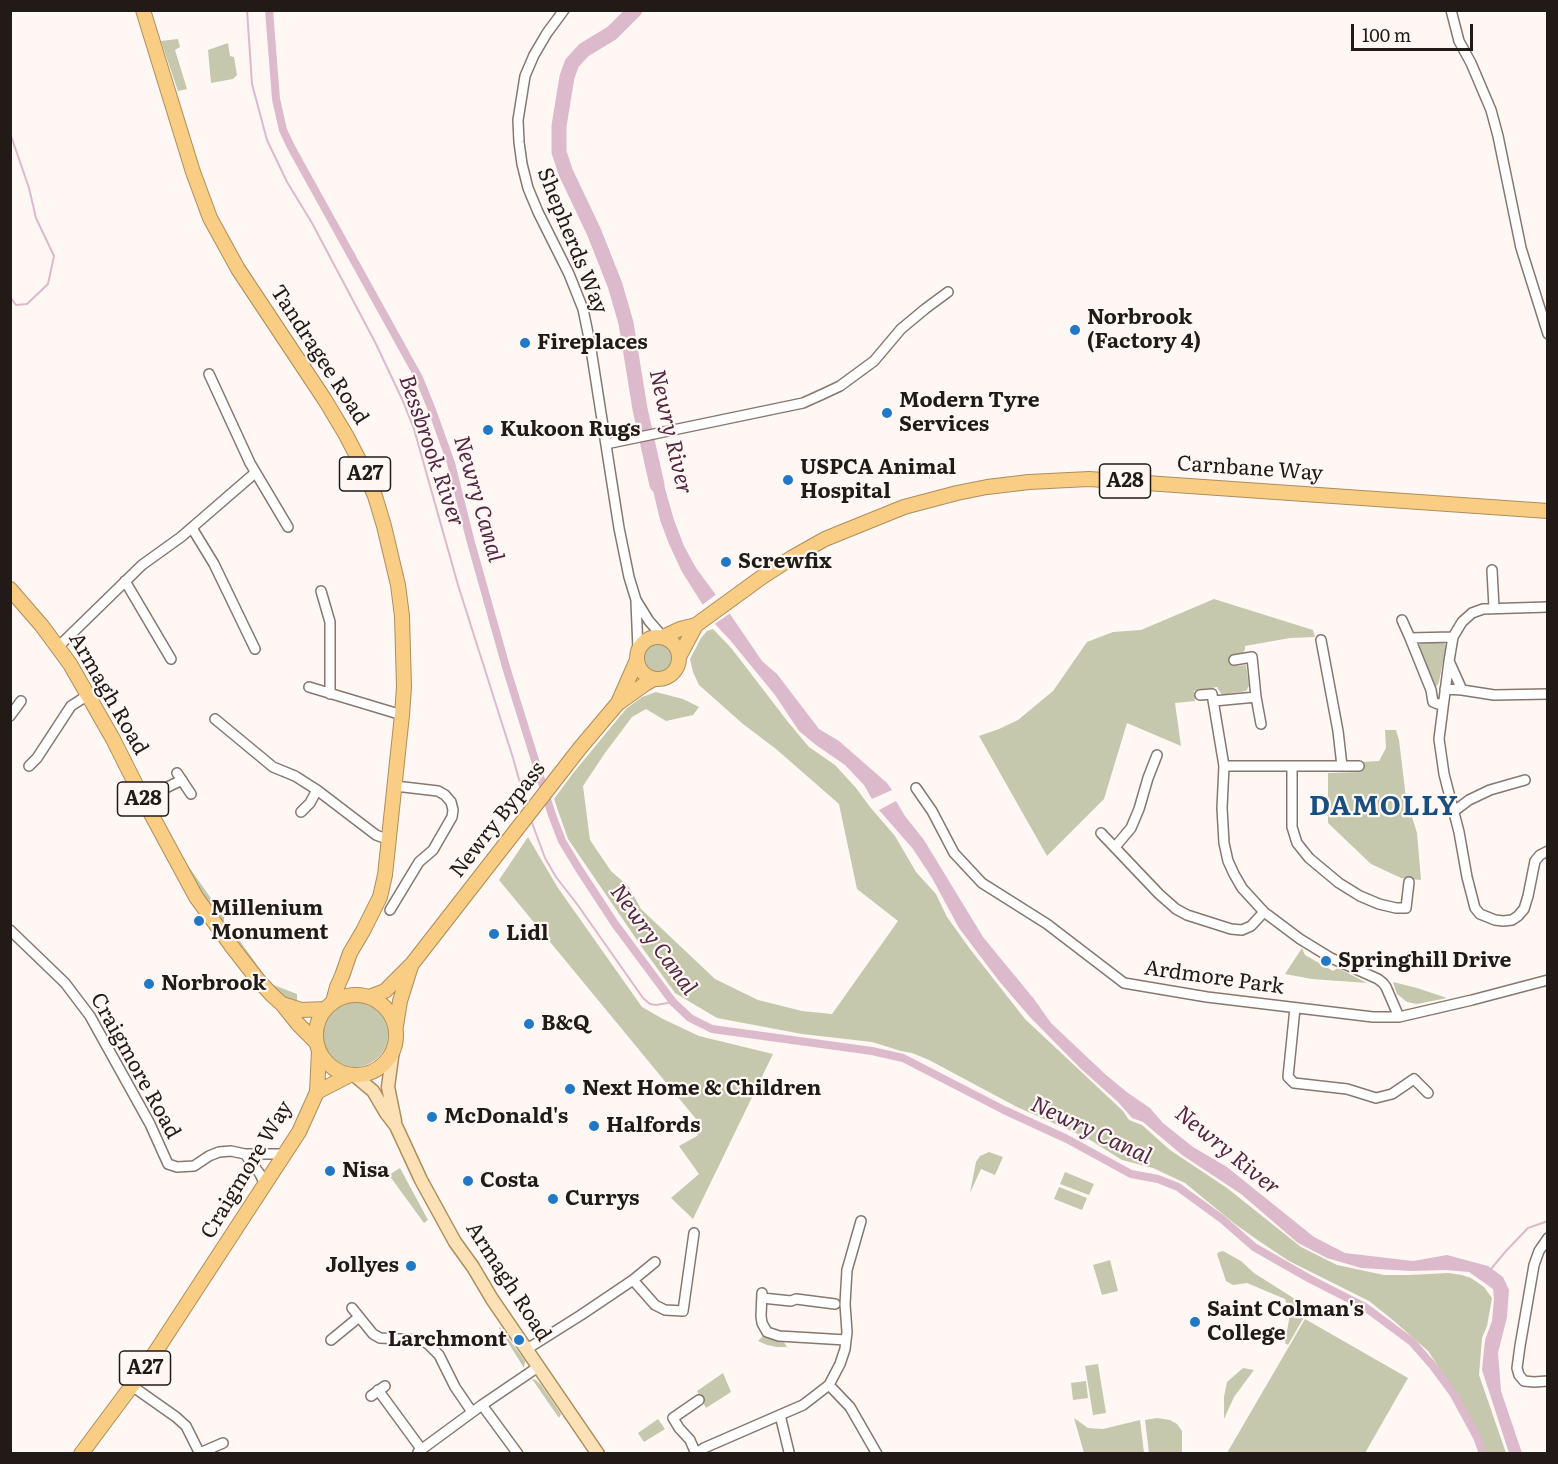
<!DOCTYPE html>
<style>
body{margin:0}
#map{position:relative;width:1558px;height:1464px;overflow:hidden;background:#fff7f3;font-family:Literata,serif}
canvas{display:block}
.frame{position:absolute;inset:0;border:12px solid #211a16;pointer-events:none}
.scale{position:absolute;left:1351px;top:24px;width:122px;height:27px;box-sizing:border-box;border:3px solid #211a16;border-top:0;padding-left:8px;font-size:18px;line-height:21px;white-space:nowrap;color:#211a16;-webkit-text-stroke:4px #fff7f3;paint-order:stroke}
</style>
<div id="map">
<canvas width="1558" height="1464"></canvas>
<div class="frame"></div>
<div class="scale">100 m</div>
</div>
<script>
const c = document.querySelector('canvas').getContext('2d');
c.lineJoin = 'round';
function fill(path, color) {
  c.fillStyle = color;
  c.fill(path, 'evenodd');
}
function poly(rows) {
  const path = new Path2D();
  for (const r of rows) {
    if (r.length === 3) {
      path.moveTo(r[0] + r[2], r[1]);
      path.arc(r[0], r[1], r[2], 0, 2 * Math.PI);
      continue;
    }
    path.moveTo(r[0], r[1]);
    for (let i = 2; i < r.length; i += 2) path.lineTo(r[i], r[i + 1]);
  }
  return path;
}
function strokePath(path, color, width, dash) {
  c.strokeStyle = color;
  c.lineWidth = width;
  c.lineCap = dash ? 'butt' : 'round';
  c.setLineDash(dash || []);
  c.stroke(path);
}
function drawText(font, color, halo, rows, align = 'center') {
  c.font = font + ' Literata,serif';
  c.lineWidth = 4.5;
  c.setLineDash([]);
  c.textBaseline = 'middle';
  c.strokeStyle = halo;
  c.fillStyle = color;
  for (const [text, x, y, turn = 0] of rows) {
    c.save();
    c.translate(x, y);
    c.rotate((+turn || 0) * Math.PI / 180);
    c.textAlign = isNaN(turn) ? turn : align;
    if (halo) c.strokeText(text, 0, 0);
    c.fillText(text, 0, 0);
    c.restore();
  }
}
fill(poly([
 [178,39,180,47,175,50,187,89,178,91,161,41],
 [228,43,230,56,234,57,237,75,233,79,211,83,208,50],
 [1214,599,1313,630,1315,637,1290,638,1245,646,1245,650,1242,654,1232,656,1233,666,1246,665,1249,686,1246,691,1222,695,1217,687,1194,691,1195,701,1175,703,1181,746,1127,723,1104,799,1047,856,979,736,999,729,1018,720,1053,691,1087,642,1113,632,1141,630],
 [713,629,732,649,788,722,809,747,835,765,856,788,870,807,895,836,916,872,936,894,947,917,970,949,1025,1019,1123,1111,1129,1120,1142,1125,1170,1150,1227,1188,1301,1247,1337,1265,1384,1275,1409,1275,1448,1273,1462,1275,1471,1278,1484,1287,1492,1298,1487,1326,1482,1338,1479,1375,1506,1453,1485,1453,1462,1402,1428,1351,1394,1321,1369,1301,1289,1261,1259,1241,1235,1224,1185,1183,1153,1168,1122,1160,1087,1138,1017,1107,929,1060,912,1053,901,1051,872,1042,802,1034,717,1018,675,993,641,946,568,839,554,799,574,772,626,709,642,697,656,692,683,699,699,707,693,715,666,721,646,709,632,717,605,753,583,786,590,840,611,871,629,887,641,909,715,979,758,1000,802,1011,832,1014,898,921,857,889,839,804,776,749,743,724,699,685,693,672,690,659,701,638,707,631],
 [1434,641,1443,642,1446,645,1439,682,1437,686,1432,685,1419,646,1421,642],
 [657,657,15],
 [1385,730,1396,730,1399,740,1406,798,1417,833,1421,880,1401,878,1371,864,1328,823,1328,773,1360,772,1361,762,1379,761,1386,748],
 [528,837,558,888,642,1007,663,1019,699,1036,773,1054,693,1219,671,1198,699,1174,679,1146,697,1136,701,1125,499,880],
 [173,844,224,917,224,921,220,924,198,892],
 [229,926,271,984,297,994,297,1004,278,995,228,932,226,927],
 [1302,948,1305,955,1333,971,1338,968,1367,983,1312,979,1285,974],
 [1393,982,1417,988,1447,998,1417,1004,1407,1002,1397,994],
 [355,1034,33],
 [989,1152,1003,1157,995,1175,981,1169,970,1193,976,1162,980,1156],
 [400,1168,428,1220,424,1223,389,1175],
 [1065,1172,1094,1184,1089,1195,1060,1184],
 [1059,1187,1087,1198,1082,1210,1054,1199],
 [1223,1251,1241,1261,1254,1273,1306,1306,1304,1317,1288,1345,1285,1343,1290,1314,1285,1299,1247,1283,1233,1285,1226,1281,1217,1254,1219,1252],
 [1110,1260,1118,1291,1102,1295,1093,1265],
 [1305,1319,1408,1378,1365,1453,1227,1453],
 [500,1327,525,1361,524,1368,499,1328],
 [763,1336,772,1339,783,1341,787,1347,777,1347,767,1345,758,1341],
 [1098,1364,1106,1413,1093,1415,1085,1366],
 [1243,1368,1254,1370,1234,1397,1224,1419,1224,1397,1227,1382],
 [723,1373,731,1392,706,1408,697,1391],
 [532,1379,536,1380,541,1385,561,1414,559,1418],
 [1086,1381,1088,1398,1073,1400,1071,1383],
 [1074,1418,1088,1428,1103,1429,1140,1420,1144,1453,1084,1453],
 [1157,1418,1170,1420,1177,1424,1182,1431,1182,1453,1149,1453,1145,1420],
 [658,1419,665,1429,644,1442,638,1433]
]), '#c5c8ad');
fill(poly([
 [658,464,674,520,684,546,696,568,730,614,762,661,777,674,819,729,839,741,887,783,892,790,872,799,864,785,845,765,816,745,799,731,775,695,730,640,715,624,682,572,669,544,660,520,648,469],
 [896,801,905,816,924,840,983,937,1034,999,1051,1023,1106,1075,1128,1093,1150,1108,1163,1123,1193,1147,1227,1167,1314,1237,1345,1253,1413,1261,1447,1255,1488,1266,1503,1277,1509,1290,1507,1317,1498,1353,1501,1391,1522,1453,1509,1453,1482,1370,1485,1340,1492,1321,1494,1299,1493,1289,1469,1272,1446,1270,1411,1271,1361,1268,1327,1258,1298,1243,1241,1194,1182,1155,1143,1122,1132,1118,1118,1102,1080,1068,1029,1016,999,981,959,928,932,878,913,849,879,810]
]), '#ddb9cc');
fill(poly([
 [718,593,732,612,713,625,701,606]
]), '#fff7f3');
strokePath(poly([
 [247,10,252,84,267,140,287,182,312,223,375,342,402,399,414,429,458,585,513,758,527,808],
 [10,133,29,188,36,218,54,256,48,284,27,304,16,305,10,297],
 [531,820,545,858,556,877,577,904,643,998,650,1004,656,1005,673,1002],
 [1491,1269,1506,1251,1528,1228,1548,1221]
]), '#ddb9cc', 2);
strokePath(poly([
 [269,10,276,99,283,130,291,147,419,378,432,410,451,463,470,539,506,667,552,815,562,841,579,869,615,924,673,1002,690,1018,712,1029,872,1051,903,1058,1004,1110,1067,1139,1131,1174,1158,1179,1178,1187,1222,1219,1254,1247,1310,1279,1365,1307,1412,1342,1433,1366,1453,1393,1477,1437,1483,1454]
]), '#ddb9cc', 8);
strokePath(poly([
 [635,10,612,33,584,50,572,63,567,77,559,126,559,152,566,173,594,232,615,285,626,323,640,409,657,485]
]), '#ddb9cc', 15);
const minor = poly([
 [564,10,547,33,534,55,525,76,518,120,519,142,522,164,528,188,538,212,569,274,583,309,590,343,619,528,629,577,636,600,649,621,663,637],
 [1451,10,1459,41,1471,63,1491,110,1498,136,1521,248,1548,334],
 [209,374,250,463,288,527],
 [606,444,803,403,823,394,840,386,874,361,901,329,925,309,948,292],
 [192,528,214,564,255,649],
 [1492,570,1494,608],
 [125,581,171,659],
 [321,591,330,622,330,694],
 [636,602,638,649],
 [1548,607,1483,609,1472,613,1462,622,1453,637,1449,661,1439,739,1444,774,1459,832,1467,877,1475,908,1480,914,1495,920,1503,921,1512,920,1518,916,1524,909,1528,896,1535,861,1540,855,1548,851],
 [1402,620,1410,638],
 [1321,640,1338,731,1342,766],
 [58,647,142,565,181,537,255,473],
 [1449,661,1462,690],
 [309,687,402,715],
 [1445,689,1462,690,1494,695,1548,694],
 [1200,695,1212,694,1224,766,1222,808,1224,843,1228,861,1234,874,1242,888,1264,912,1300,939,1331,958,1378,979,1383,983,1386,987,1399,1017],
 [1256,697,1261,724],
 [1214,701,1256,697,1252,657,1234,660],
 [1442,704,1438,704,1433,702,1431,690,1410,638,1453,637],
 [10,716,21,701],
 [215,719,273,767,295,776,317,790,376,835,389,840],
 [29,766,37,758,71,706,88,695],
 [1224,766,1359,766],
 [1292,767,1292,827,1297,843,1309,858,1339,883,1360,896,1379,904,1396,908,1406,908,1409,882],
 [177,773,191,794],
 [916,788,932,811,954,853,982,883,1047,924,1124,983,1207,997,1373,1017,1399,1017,1472,1000,1548,980],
 [143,799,182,780],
 [301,812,310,803,317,790],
 [1453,812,1469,800,1490,790,1525,780],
 [1101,833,1159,894,1176,909,1187,915,1231,929,1242,930,1251,926,1264,912],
 [1115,847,1131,828,1139,809,1148,778,1157,755],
 [390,910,419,862,433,850,452,817,453,810,451,802,445,795,438,791,395,786],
 [10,930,65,983,90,1016,150,1124,168,1164,177,1167,194,1166,209,1156,219,1152,231,1151,245,1154,285,1154],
 [1295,1008,1288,1077,1294,1083,1347,1089,1376,1098,1392,1094,1414,1079,1428,1093],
 [245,1154,260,1174,265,1185],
 [1548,1238,1539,1251,1534,1265,1520,1346,1517,1368,1519,1375,1524,1381,1534,1382,1548,1381],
 [633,1280,655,1305,665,1310,683,1311,694,1233],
 [762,1293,761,1316,762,1323,767,1332,779,1336,846,1340],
 [762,1298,791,1301,796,1299,835,1304],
 [352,1308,373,1334,380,1338,420,1340,428,1344,439,1355,455,1387,472,1412],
 [331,1340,359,1317],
 [527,1349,581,1315,633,1280,655,1262],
 [829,1385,850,1407,877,1454],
 [132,1386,176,1417,186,1426,200,1454],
 [378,1390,422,1450],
 [371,1396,385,1386],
 [482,1405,518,1454],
 [780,1415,789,1452],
 [418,1452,482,1405,538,1367],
 [200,1453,223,1443],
 [695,1454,704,1448,803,1405,829,1385,840,1364,845,1349,847,1332,845,1304,847,1270,861,1221],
 [696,1454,690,1440,679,1428,673,1418,699,1400]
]);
const major = poly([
 [393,1050,388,1087,395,1121],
 [354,1075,373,1091,376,1096,386,1113,396,1126,421,1180,455,1242,473,1267,492,1299,598,1454]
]);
const highway = poly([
 [143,10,193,172,210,218,238,269,325,400,346,435,362,466,375,496,384,526,398,585,402,616,404,687,402,715,385,875,380,897,363,931,350,953,342,976,337,987,333,1002],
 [10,589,42,626,70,664,113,739,143,799,196,897,233,948,258,980,272,995,282,1004,298,1024,316,1042],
 [658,658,21],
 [663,637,680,629,696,625,762,577,793,557,825,539,904,507,957,493,987,487,1029,482,1089,479,1548,511],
 [679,657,696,625],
 [620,702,645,684,654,679],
 [356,1035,40],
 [369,997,385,991,412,964,580,748,618,703,636,662],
 [282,1004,301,1010,326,1009],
 [396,1026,400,1001,411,966],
 [317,1092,350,1075],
 [81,1454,145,1368,299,1132,317,1092,319,1051]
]);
strokePath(minor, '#88776e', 12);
strokePath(major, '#ad8e5d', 15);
strokePath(highway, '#ad8e5d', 16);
strokePath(minor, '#fff', 9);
strokePath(major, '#fbe1b5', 12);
strokePath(highway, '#f9cd83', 14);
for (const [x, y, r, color] of [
 [1075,330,6,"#2178c6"],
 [525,343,6,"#2178c6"],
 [887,413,6,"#2178c6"],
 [488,430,6,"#2178c6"],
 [788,480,6,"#2178c6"],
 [726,562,6,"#2178c6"],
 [199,921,6,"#2178c6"],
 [494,934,6,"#2178c6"],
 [1326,961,6,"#2178c6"],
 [149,984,6,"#2178c6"],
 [529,1024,6,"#2178c6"],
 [570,1089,6,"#2178c6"],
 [432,1117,6,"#2178c6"],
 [594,1126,6,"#2178c6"],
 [330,1171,6,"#2178c6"],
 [468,1181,6,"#2178c6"],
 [553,1199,6,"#2178c6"],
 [411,1266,6,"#2178c6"],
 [1195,1322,6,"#2178c6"],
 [519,1340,6,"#2178c6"]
]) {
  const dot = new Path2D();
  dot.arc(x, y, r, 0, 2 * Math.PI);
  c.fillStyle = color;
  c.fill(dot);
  strokePath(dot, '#fff7f3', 2);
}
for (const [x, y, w] of [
 [365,474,51],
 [1125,481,51],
 [143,799,51],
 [145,1368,51]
]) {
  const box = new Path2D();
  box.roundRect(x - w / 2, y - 17, w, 34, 4.5);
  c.fillStyle = '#fff7f3';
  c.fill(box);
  strokePath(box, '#211a16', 1.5);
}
drawText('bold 20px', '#211a16', null, [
 ["A27",365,474],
 ["A28",1125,481],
 ["A28",143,799],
 ["A27",145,1368]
]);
drawText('21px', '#211a16', '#fff7f3', [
 ["Shepherds Way",572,241,68],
 ["Tandragee Road",319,355,57],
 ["Carnbane Way",1250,469,4],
 ["Armagh Road",108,694,60],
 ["Newry Bypass",498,820,-52],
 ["Ardmore Park",1214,978,8],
 ["Craigmore Road",135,1066,61],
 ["Craigmore Way",247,1170,-59],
 ["Armagh Road",508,1282,57]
]);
drawText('bold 21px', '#211a16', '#fff7f3', [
 ["Norbrook",1087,318],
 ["(Factory 4)",1087,342],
 ["Fireplaces",537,343],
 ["Modern Tyre",899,401],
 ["Services",899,425],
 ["Kukoon Rugs",500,430],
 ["USPCA Animal",800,468],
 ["Hospital",800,492],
 ["Screwfix",738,562],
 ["Millenium",211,909],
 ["Monument",211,933],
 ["Lidl",506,934],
 ["Springhill Drive",1338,961],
 ["Norbrook",161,984],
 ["B&Q",541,1024],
 ["Next Home & Children",582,1089],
 ["McDonald's",444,1117],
 ["Halfords",606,1126],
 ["Nisa",342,1171],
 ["Costa",480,1181],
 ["Currys",565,1199],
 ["Jollyes",399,1266,"right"],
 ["Saint Colman's",1207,1310],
 ["College",1207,1334],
 ["Larchmont",507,1340,"right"]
], 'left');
drawText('italic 22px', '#542642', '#fff7f3', [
 ["Newry River",670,432,77],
 ["Bessbrook River",431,451,71],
 ["Newry Canal",478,499,74],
 ["Newry Canal",653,940,54],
 ["Newry Canal",1091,1131,25],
 ["Newry River",1227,1151,39]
]);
c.letterSpacing = '1.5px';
drawText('bold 27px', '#194e80', '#fff7f3', [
 ["DAMOLLY",1384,807]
]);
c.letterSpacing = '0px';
</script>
